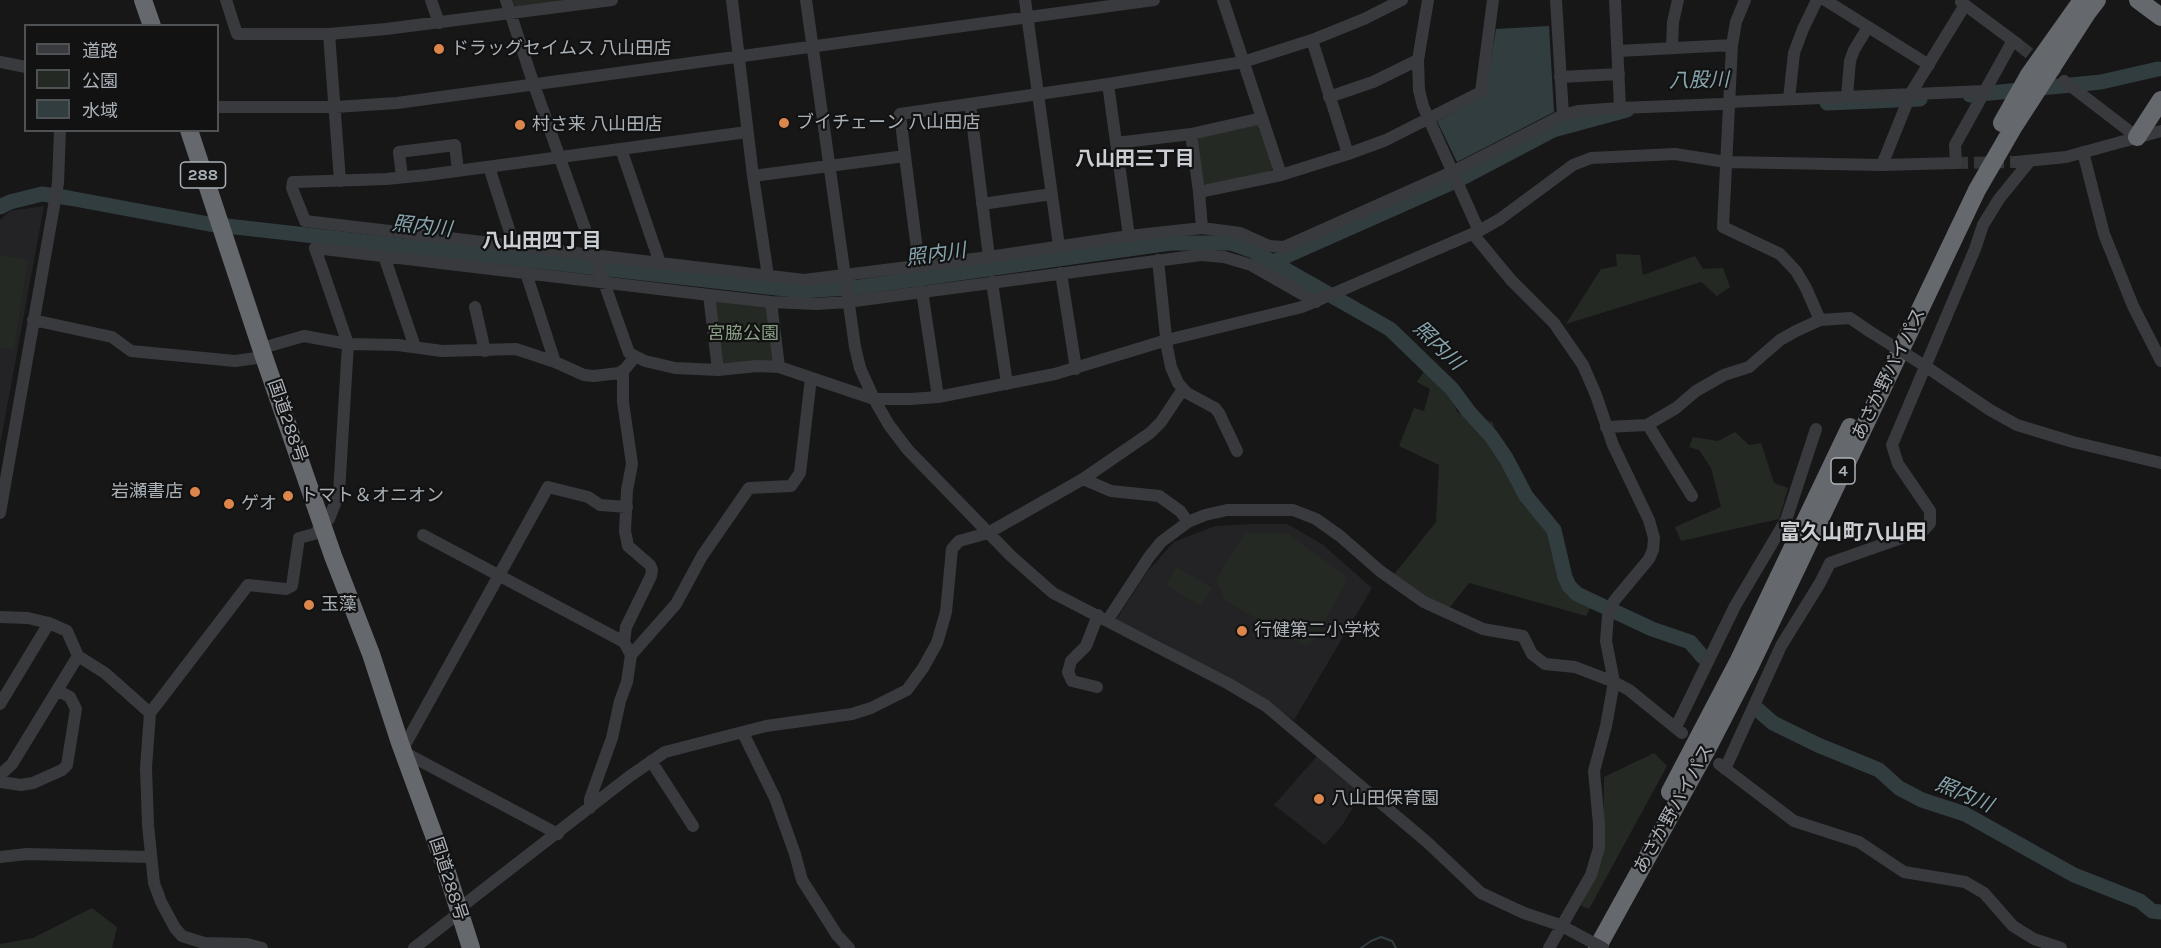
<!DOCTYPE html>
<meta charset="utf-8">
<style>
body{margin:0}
#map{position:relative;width:2161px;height:948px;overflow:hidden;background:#171718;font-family:Karla,"Noto Sans JP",sans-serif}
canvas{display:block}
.legend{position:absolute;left:24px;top:24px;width:195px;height:108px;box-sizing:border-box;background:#121213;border:2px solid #4f5255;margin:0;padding:8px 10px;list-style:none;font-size:18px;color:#aab1b7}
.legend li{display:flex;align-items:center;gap:12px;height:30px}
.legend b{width:30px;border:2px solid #4f5255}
</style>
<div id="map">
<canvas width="2161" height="948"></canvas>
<ul class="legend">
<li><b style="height:8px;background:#383a3d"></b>道路</li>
<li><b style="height:16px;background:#242a23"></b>公園</li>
<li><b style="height:16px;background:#323d40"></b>水域</li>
</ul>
</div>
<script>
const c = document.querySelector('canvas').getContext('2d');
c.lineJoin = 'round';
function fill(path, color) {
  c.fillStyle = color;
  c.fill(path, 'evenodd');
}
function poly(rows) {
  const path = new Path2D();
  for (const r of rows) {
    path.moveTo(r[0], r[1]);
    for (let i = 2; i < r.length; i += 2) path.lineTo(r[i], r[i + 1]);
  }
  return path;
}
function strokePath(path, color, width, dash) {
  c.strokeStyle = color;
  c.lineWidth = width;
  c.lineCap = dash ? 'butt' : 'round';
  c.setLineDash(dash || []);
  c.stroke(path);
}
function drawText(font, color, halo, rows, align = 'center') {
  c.font = font + ' Karla,"Noto Sans JP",sans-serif';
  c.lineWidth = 4.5;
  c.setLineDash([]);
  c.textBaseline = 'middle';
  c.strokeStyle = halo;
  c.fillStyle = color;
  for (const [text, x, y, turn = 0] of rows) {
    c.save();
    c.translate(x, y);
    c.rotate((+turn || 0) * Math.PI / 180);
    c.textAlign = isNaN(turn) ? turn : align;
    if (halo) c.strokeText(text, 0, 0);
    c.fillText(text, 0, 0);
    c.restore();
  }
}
fill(poly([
 [44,206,0,445,0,220,10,211],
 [1255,524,1287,524,1322,544,1372,588,1294,720,1267,702,1160,641,1116,620,1147,572,1174,542,1215,526],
 [1318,755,1362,793,1343,824,1325,845,1274,805]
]), '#232325');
fill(poly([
 [513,0,582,0,516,9],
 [1257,124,1261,126,1273,168,1269,172,1206,185,1201,182,1196,141,1199,137],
 [1616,254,1640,255,1643,275,1695,256,1703,269,1723,268,1730,287,1717,296,1701,282,1566,324,1601,269,1617,266],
 [0,255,28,260,14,349,0,348],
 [715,300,763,305,766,308,772,362,723,365],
 [1425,370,1450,390,1457,412,1493,422,1500,453,1522,496,1522,504,1552,532,1570,582,1593,602,1586,616,1469,583,1447,611,1392,577,1436,522,1439,465,1399,446,1414,408,1424,411,1430,389,1417,382],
 [1735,432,1749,445,1761,443,1774,483,1788,488,1779,519,1681,541,1675,527,1721,507,1711,468,1699,450,1689,447,1693,437,1718,441],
 [1245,533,1286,533,1343,574,1347,581,1313,641,1304,645,1226,601,1216,580],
 [1176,567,1212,588,1201,606,1166,585],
 [1654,753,1667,766,1589,909,1581,906,1603,857,1604,777],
 [92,908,117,927,112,948,0,948,0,944,33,938]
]), '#242a23');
fill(poly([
 [1549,26,1554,112,1457,162,1437,121,1485,95,1496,29]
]), '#323d40');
strokePath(poly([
 [1361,948,1371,941,1381,937,1392,941,1396,948]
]), '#323d40', 2);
strokePath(poly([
 [1970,95,2101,82,2158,69],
 [1827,103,1920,99],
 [0,207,10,202,42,194,69,198,209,224,803,291,860,287,1171,243,1231,243,1253,251,1390,329,1452,389,1469,412,1491,436,1506,458,1526,496,1554,530,1565,577,1569,586,1577,594,1652,629,1690,642,1703,657],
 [1273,262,1458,180,1553,130,1627,110],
 [1757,709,1773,723,1818,745,1879,770,1899,788,1922,800,1965,814,2074,875,2140,901,2152,911,2161,912]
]), '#323d40', 15);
strokePath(poly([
 [2020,46,2064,81],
 [1956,163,2016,162]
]), '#343638', 12, [12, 6]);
strokePath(poly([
 [226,0,237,34,329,34,386,29,612,0],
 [431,0,439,23],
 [506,0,534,85,629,353,645,361,675,368,718,370,757,366,779,367,874,399,911,399,938,397,1055,374,1167,340,1302,307,1479,231,1500,219,1573,165,1591,158,1675,154,1726,162,1882,165,1956,163,1955,145,2012,42],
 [732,0,753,176,768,276],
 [806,0,855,347,860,368,874,399,889,425,908,450,1011,556,1053,593,1229,684,1266,706,1427,842,1481,893,1524,913,1560,925],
 [1025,0,1059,246],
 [1223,0,1281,175],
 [1428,0,1418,60,1419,90,1423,106,1479,231],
 [1556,0,1563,115],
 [1615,0,1620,108],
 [1745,0,1736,22,1732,45,1723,227,1780,254,1796,271,1806,288,1820,320],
 [1825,0,1929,65],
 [1961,2,2019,45],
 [329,34,340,181],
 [1312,40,1348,154],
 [1672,48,1673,22,1678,0],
 [1618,51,1732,45],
 [0,62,26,67],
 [1560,77,1619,74],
 [2064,81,2137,137],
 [1108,84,1129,236],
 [1847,96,1850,61,1854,50,1868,27],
 [1329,97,1373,82,1418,60],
 [1789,99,1794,53,1803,29,1817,0],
 [1728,102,1984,91],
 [970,104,989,257],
 [218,107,335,107,397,103,1154,0],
 [747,132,427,175,386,179,296,182,293,182,292,188,305,221,804,280,989,257,1129,236,1202,228,1199,192,1281,175,1348,154,1386,140,1481,92,1493,0],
 [1191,134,1199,192],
 [1116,143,1191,134,1262,118],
 [621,149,660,263],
 [2083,152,2104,234,2133,306,2161,361],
 [905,156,919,265],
 [2016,162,2066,157,2161,131],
 [1882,165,1911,93,1965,5],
 [489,167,514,245],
 [753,176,905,156,900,114,1108,84,1243,62,1312,40,1364,19,1402,0],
 [402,177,399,152,455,145,458,171],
 [982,204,1052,194],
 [1202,228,1240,233,1269,246,1284,247,1452,172,1563,115,1578,111,1620,108,1722,104],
 [1473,234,1511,280,1554,323,1583,365,1596,395,1613,445,1649,520,1654,538,1653,550,1649,559,1614,601,1608,616,1606,641,1614,682,1606,726,1594,771,1599,824,1599,848,1591,875,1549,948],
 [384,256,415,347],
 [1158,260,1167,347,1171,367,1178,383,1187,393,1215,408,1219,413,1237,451],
 [526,273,555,362],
 [1061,273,1076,369],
 [992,282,1007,384],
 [922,291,938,397],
 [709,295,718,370],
 [771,302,779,367],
 [475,307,485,351],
 [33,320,112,337,131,351,235,361,264,357],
 [269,346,304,336,348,344,398,345,442,351,516,349,555,362,584,375,594,376,619,373,625,369,635,357],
 [1925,366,1990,410,2017,425,2073,442,2161,463],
 [623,371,623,402,632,464,627,490,625,531,628,546,650,565,652,570,651,576,626,627,624,642,631,655],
 [1648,425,1692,496],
 [1606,427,1647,425,1676,408,1696,391,1724,375,1749,367,1780,340,1796,331,1820,320,1850,318,1869,331],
 [1083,479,1150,433,1161,422,1183,389],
 [0,513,58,183,60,130],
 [329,519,339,493,348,344,315,248,709,295,771,302,817,304,847,302,1201,255,1224,257,1251,265,1316,302],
 [423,535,624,642],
 [0,617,28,618,49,623],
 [1107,621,1149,557,1161,542,1188,522,1205,515,1227,510,1293,510,1316,519,1340,536,1380,571,1424,602,1483,629,1523,636,1532,654,1545,664,1575,667,1614,682,1629,690,1682,733],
 [1097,687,1072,681,1068,672,1071,661,1086,646,1098,615],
 [0,704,49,623,67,631,78,656,105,673,150,713],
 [1676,727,1735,606,1786,520,1816,429],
 [743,733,775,798,795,854,802,880,837,935,849,948],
 [406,743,548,487,588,497,600,505,627,507],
 [411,756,558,834],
 [651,761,693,826],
 [1719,764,1794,821,1859,842,1904,872,1965,882,1984,893,2013,926,2034,939,2061,948],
 [1725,769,1781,646,1820,583,1830,563,1924,530,1930,523,1930,511,1898,464,1892,445,1975,249,1983,225,1999,199,2029,162],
 [0,775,12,764,78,656],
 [0,782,21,785,33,783,62,770,67,765,76,709,70,697,57,690],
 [590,808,590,799,612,738,620,701,627,682,631,655,676,604,702,556,749,488,791,486,800,473,811,378],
 [0,857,27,854,150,857],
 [262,948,247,944,204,943,182,936,175,928,161,902,154,883,148,825,146,768,150,713,248,585,286,589,292,586,299,538,314,534,323,526],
 [414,948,459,913,465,904,630,776,665,752,766,726,852,714,871,708,907,690,923,668,937,643,946,612,952,549,959,541,988,533,1083,479,1111,491,1159,496,1180,511,1188,522]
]), '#383a3d', 12);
strokePath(poly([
 [143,0,152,26],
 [2138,0,2161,17],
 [2002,123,2029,75,2080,3],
 [189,130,264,357,333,556,371,654,400,743,444,863,471,948],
 [2137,137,2161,100],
 [1670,792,1738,662,1850,427],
 [1597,948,1705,753,1751,664,1977,190,2014,126,2087,13,2097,0]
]), '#65696d', 18);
strokePath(poly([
 [1869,331,1925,366],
 [1560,925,1603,948]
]), '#383a3d', 12);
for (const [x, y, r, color] of [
 [439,49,6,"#dc864b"],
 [784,123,6,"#dc864b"],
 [520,125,6,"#dc864b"],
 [195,492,6,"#dc864b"],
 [288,496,6,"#dc864b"],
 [229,504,6,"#dc864b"],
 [309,605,6,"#dc864b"],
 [1242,631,6,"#dc864b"],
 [1319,799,6,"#dc864b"]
]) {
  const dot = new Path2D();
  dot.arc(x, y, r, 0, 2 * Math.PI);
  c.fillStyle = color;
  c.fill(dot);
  strokePath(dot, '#121213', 2);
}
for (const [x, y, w] of [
 [203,175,45],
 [1843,471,24]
]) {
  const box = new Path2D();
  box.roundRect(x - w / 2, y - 13, w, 26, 4.5);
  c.fillStyle = '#121213';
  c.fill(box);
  strokePath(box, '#aab1b7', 1.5);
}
drawText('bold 16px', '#aab1b7', null, [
 ["288",203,175],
 ["4",1843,471]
]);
drawText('18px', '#aab1b7', '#121213', [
 ["ドラッグセイムス 八山田店",451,49],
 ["ブイチェーン 八山田店",796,123],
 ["村さ来 八山田店",532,125],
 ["岩瀬書店",183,492,"right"],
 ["トマト＆オニオン",300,496],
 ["ゲオ",241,504],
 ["玉藻",321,605],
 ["行健第二小学校",1254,631],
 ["八山田保育園",1331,799]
], 'left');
drawText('18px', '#899f84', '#121213', [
 ["宮脇公園",743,334]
]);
drawText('18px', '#aab1b7', '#121213', [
 ["あさか野バイパス",1889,374,-64],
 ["国道288号",287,421,71],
 ["あさか野バイパス",1674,809,-61],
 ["国道288号",448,879,72]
]);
drawText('italic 20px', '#86a5ad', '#121213', [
 ["八股川",1699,81,-1],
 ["照内川",422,227,6],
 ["照内川",936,255,-8],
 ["照内川",1438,346,44],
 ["照内川",1964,795,23]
]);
drawText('bold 20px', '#cbcfd3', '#121213', [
 ["八山田三丁目",1135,159],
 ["八山田四丁目",542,241]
]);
drawText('bold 21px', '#cbcfd3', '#121213', [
 ["富久山町八山田",1853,533]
]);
</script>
